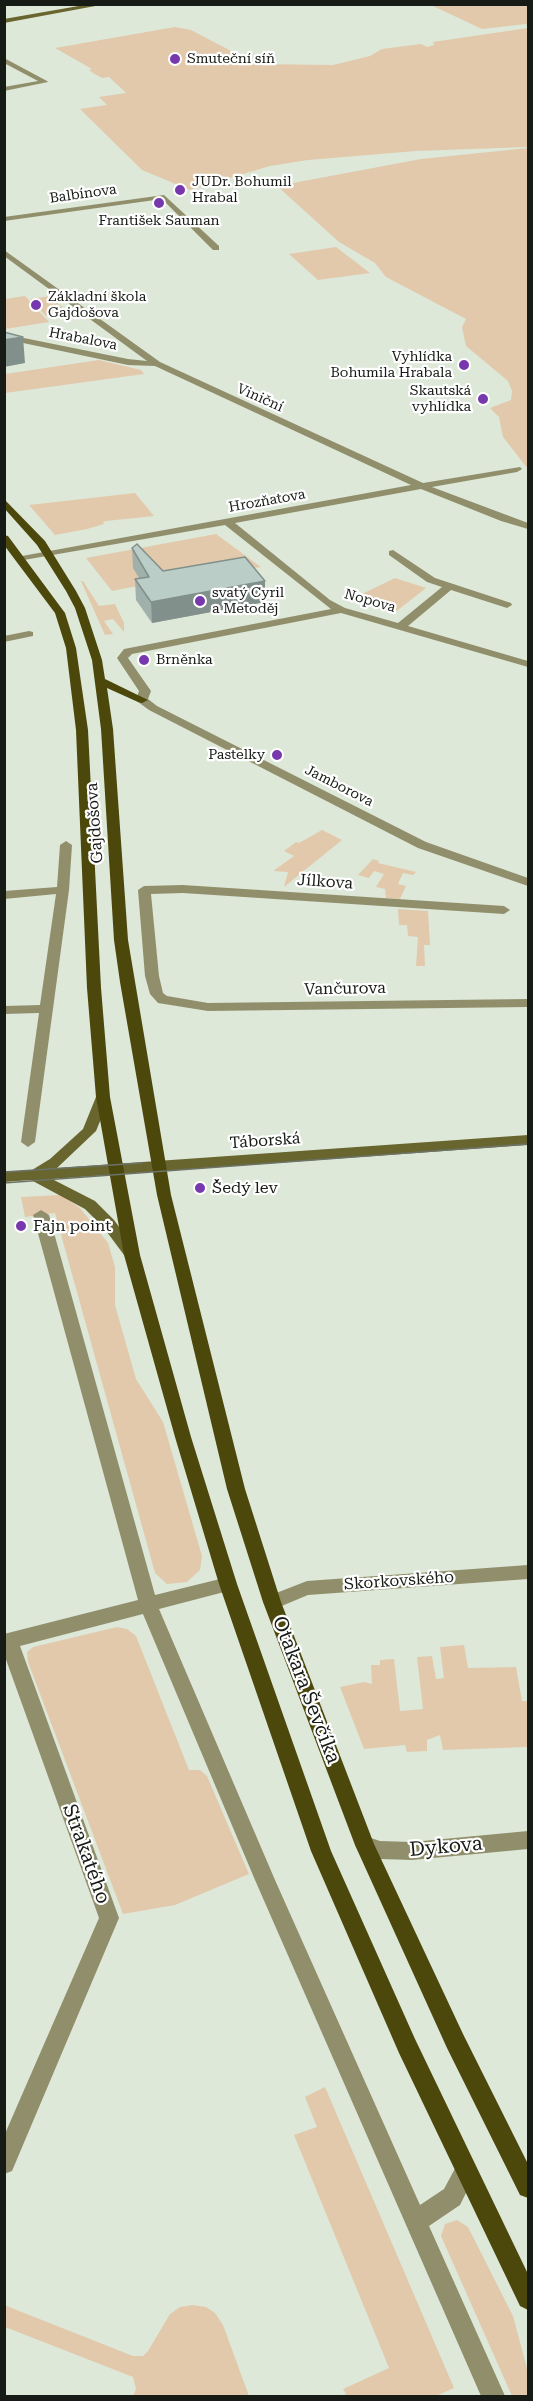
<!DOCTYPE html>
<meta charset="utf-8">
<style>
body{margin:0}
#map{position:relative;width:533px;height:2401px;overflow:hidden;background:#dde8d9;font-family:"Roboto Serif",serif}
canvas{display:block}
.frame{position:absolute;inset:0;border:6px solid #171b16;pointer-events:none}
</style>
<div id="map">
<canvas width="533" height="2401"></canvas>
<div class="frame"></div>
</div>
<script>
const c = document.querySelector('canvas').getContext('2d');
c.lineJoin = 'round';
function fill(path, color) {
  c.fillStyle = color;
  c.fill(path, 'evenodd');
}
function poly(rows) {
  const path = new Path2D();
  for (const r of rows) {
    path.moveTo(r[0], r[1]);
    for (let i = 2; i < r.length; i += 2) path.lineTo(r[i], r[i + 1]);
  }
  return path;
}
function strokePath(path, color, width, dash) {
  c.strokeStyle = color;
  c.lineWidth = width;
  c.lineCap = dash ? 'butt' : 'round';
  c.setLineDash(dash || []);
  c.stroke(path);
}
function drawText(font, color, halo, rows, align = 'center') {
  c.font = font + ' "Roboto Serif",serif';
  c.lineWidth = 4.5;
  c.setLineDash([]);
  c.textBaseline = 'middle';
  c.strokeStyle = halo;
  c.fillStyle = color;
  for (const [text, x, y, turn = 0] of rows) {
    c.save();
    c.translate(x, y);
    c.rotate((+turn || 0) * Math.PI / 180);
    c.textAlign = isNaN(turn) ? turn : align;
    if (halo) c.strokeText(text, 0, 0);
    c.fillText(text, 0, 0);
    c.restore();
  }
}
fill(poly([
 [411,5,528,5,528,147,416,151,308,160,270,166,190,190,142,170,80,109,107,105,99,97,126,93,109,77,102,78,93,73,89,70,92,69,55,48,175,27,191,30,256,64,333,65,370,56,382,49,421,44,427,47,434,45,433,42,528,28,526,24,482,29,433,6],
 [528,148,528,469,503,437,499,417,490,408,511,400,512,391,508,381,466,346,462,327,466,319,386,277,375,263,339,242,277,186,421,159],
 [336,247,370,273,318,280,289,254],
 [25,296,49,322,5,329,5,299],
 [51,296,67,312,46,316,30,299],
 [99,360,141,370,144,374,5,393,5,374],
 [135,493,154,516,106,521,103,522,104,524,87,529,55,535,29,505],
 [216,534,261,567,197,578,194,575,112,591,86,558],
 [395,578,426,588,394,613,359,602,360,595],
 [81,581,83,581,99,606,115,604,124,623,124,632,113,619,104,621,113,634,105,635],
 [322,830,342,840,284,887,288,872,273,871,294,856,284,851,296,842,299,843],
 [373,859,379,861,378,863,416,872,413,875,403,873,398,884,406,886,400,899,386,898,385,889,376,887,384,874,374,871,369,878,358,875],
 [398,909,428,911,430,945,424,945,425,966,416,966,418,937,408,936,407,925,399,925],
 [61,1195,80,1208,108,1243,115,1267,115,1305,136,1379,163,1422,202,1556,200,1570,187,1582,167,1584,155,1573,55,1213,25,1217,21,1197],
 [117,1627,127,1629,136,1636,189,1770,200,1770,207,1776,249,1874,175,1905,123,1914,28,1662,27,1652,33,1647],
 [464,1645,468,1668,516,1667,522,1701,528,1701,528,1747,443,1750,440,1735,427,1740,427,1751,407,1752,405,1745,364,1749,340,1687,364,1682,372,1684,371,1665,380,1665,380,1660,394,1659,400,1711,423,1709,417,1657,432,1656,436,1679,444,1678,440,1647],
 [325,2087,454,2388,436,2396,341,2396,346,2394,343,2389,389,2368,294,2135,317,2127,305,2097],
 [457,2220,468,2227,513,2316,528,2372,528,2396,512,2396,441,2236,445,2224],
 [4,2305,133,2356,143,2356,148,2351,170,2314,180,2307,193,2305,206,2307,215,2313,223,2325,249,2396,133,2396,136,2389,133,2377,5,2327]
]), '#e2c9ab');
fill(poly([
 [4,58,47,81,48,82,4,91,4,87,38,81,4,63,4,58],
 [164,195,219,246,219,250,213,250,162,199,4,221,4,217,164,195],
 [4,250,160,362,423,483,520,467,522,469,517,472,432,487,528,523,528,529,501,521,421,489,235,523,330,600,345,608,398,623,442,587,427,582,389,555,389,551,393,550,435,578,511,603,512,605,507,608,451,590,408,626,528,661,528,667,341,613,132,654,128,658,151,691,148,699,157,706,426,842,528,878,528,886,418,848,149,710,138,702,136,700,139,691,117,658,124,649,331,609,225,525,18,561,17,559,22,556,411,485,155,366,128,365,4,339,4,334,128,359,147,361,4,256,4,250],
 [29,631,33,632,33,636,4,642,4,636,29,631],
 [66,841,72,845,69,890,35,1142,28,1147,21,1142,39,1013,4,1014,4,1006,40,1005,56,894,4,899,4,891,57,887,60,845,66,841],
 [183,885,504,906,510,910,504,914,183,893,151,894,159,976,163,993,167,996,208,1003,528,999,528,1007,208,1011,158,1003,150,994,145,976,138,890,144,886,183,885],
 [41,1210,49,1215,155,1595,228,1577,234,1579,237,1584,234,1589,228,1591,159,1609,275,1880,420,2205,444,2189,458,2163,466,2160,474,2163,477,2171,460,2205,429,2226,505,2396,481,2396,255,1880,143,1614,20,1646,119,1918,12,2171,4,2174,4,2136,99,1918,4,1654,4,1634,138,1600,33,1215,41,1210],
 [528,1565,528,1579,308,1595,272,1610,266,1607,263,1602,266,1597,307,1581,528,1565],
 [528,1831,528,1849,412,1860,380,1859,358,1851,355,1845,358,1839,365,1836,380,1841,412,1842,528,1831]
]), '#918f6b');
fill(poly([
 [90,4,106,4,4,23,4,19,90,4],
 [103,1092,110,1097,96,1131,57,1168,528,1135,528,1145,52,1179,95,1201,114,1220,140,1255,132,1260,127,1259,104,1228,85,1209,31,1180,4,1182,4,1172,32,1170,50,1159,83,1129,96,1097,103,1092]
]), '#69652e');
fill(poly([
 [4,499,45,541,76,591,85,608,102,660,105,679,148,700,142,703,138,702,107,688,113,729,128,940,171,1195,245,1489,281,1602,374,1844,463,2034,528,2164,528,2198,520,2195,447,2048,355,1845,263,1602,227,1489,157,1195,120,982,114,940,101,729,92,660,75,608,66,591,37,545,4,508,4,499],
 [4,535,8,536,65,613,76,648,88,730,101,988,110,1097,140,1255,191,1437,237,1584,331,1851,415,2039,528,2274,528,2310,520,2306,399,2053,311,1851,219,1584,175,1437,124,1255,96,1097,87,988,76,730,66,648,55,613,4,545,4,535]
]), '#4c480c');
strokePath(poly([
 [4,1172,142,1163],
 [4,1183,528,1144]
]), '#6c7369', 1.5);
fill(poly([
 [132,548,163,571,265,602,152,623,136,600,135,579,139,578,133,568]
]), '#a0b0aa');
fill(poly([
 [23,337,25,363,4,367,4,340],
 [265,581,265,602,152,623,151,602]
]), '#82908b');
const building = poly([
 [4,332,23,337,4,340,4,332],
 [137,544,163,571,245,557,265,581,151,602,135,579,149,577,132,548,137,544]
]);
fill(building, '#bacdc6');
strokePath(building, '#82908b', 1.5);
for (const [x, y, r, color] of [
 [175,59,6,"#7738ad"],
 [180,190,6,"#7738ad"],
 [159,203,6,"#7738ad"],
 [36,305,6,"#7738ad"],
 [464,365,6,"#7738ad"],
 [483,399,6,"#7738ad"],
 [200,601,6,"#7738ad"],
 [144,660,6,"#7738ad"],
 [277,755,6,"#7738ad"],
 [200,1188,6,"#7738ad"],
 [21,1226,6,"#7738ad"]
]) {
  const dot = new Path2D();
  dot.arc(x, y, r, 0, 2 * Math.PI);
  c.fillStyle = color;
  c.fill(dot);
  strokePath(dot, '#fff', 2);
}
drawText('14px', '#171b16', '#fff', [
 ["Smuteční síň",187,59],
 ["JUDr. Bohumil",192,182],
 ["Hrabal",192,198],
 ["František Sauman",159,221,"center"],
 ["Základní škola",48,297],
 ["Gajdošova",48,313],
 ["Vyhlídka",452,357,"right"],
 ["Bohumila Hrabala",452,373,"right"],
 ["Skautská",471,391,"right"],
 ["vyhlídka",471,407,"right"],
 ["svatý Cyril",212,593],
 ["a Metoděj",212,609],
 ["Brněnka",156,660],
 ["Pastelky",265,755,"right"]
], 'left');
drawText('14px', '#171b16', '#fff', [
 ["Balbínova",83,194,-8],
 ["Hrabalova",83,339,11],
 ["Viniční",260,398,24],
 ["Hrozňatova",267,501,-10],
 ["Nopova",370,601,16],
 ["Jamborova",339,786,27]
]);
drawText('16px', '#171b16', '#fff', [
 ["Gajdošova",95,823,-94],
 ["Jílkova",325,882,4],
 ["Vančurova",345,989,-1],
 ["Táborská",265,1141,-4],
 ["Skorkovského",399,1581,-4]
]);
drawText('16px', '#171b16', '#fff', [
 ["Šedý lev",212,1188],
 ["Fajn point",33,1226]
], 'left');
drawText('20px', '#171b16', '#fff', [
 ["Otakara Ševčíka",306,1690,69],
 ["Dykova",446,1847,-5],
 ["Strakatého",86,1854,70]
]);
</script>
